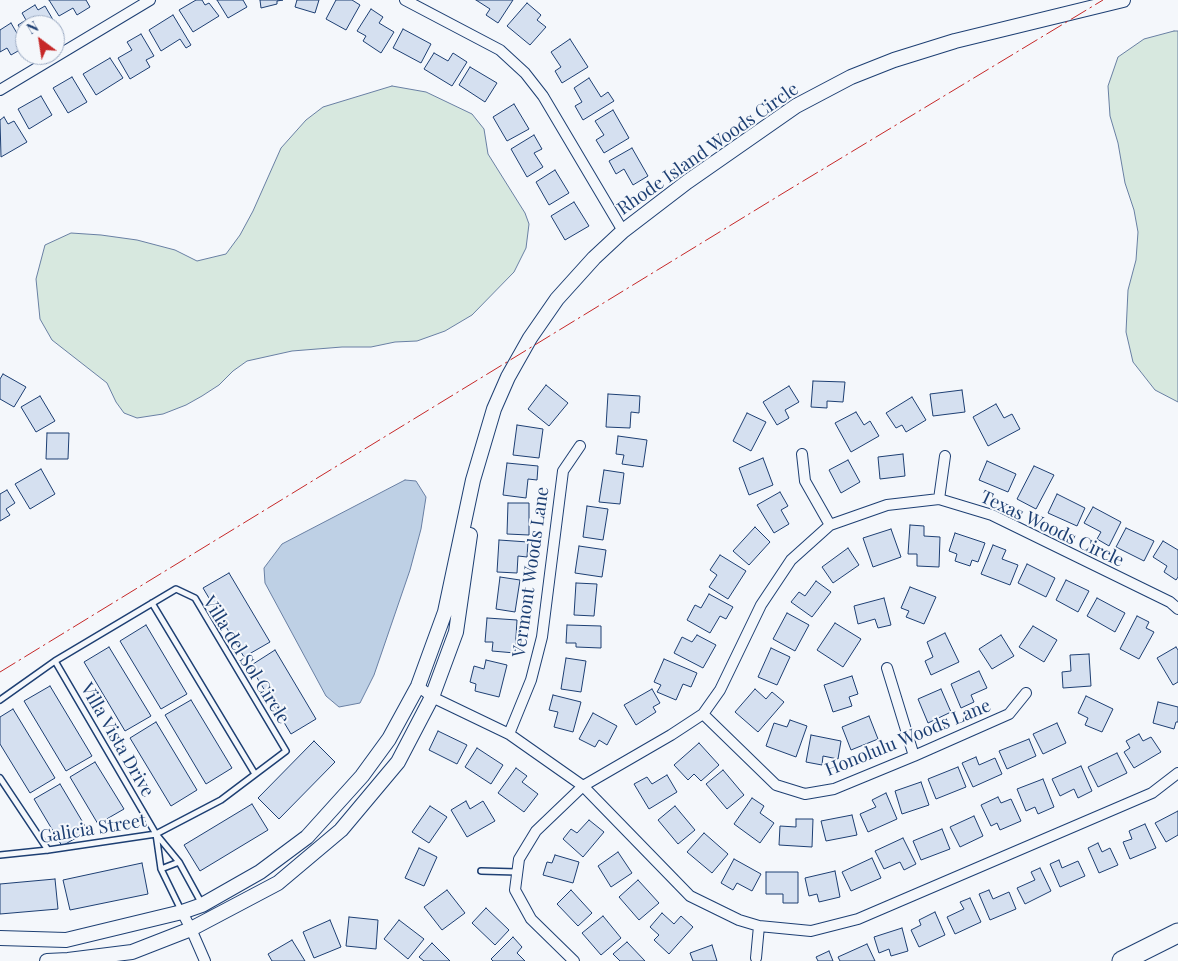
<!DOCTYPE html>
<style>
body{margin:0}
#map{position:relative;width:1178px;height:961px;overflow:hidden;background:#f4f7fb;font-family:"Playfair Display",serif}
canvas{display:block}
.north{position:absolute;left:15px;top:15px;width:50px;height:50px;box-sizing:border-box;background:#f4f7fb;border:1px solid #9eadc5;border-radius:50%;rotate:329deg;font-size:14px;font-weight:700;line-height:20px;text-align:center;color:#1d3f73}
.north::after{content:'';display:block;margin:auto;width:18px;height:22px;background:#c62828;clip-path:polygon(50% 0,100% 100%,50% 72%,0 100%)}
</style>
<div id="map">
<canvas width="1178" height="961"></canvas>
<div class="north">N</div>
</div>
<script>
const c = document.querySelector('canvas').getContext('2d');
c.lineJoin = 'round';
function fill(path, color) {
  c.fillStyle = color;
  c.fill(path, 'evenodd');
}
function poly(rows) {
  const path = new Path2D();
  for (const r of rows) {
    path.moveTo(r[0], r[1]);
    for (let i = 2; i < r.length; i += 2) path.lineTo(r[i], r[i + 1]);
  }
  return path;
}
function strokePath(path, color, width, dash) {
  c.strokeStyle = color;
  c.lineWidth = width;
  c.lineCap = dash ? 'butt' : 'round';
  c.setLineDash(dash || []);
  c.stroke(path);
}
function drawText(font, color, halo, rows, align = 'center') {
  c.font = font + ' "Playfair Display",serif';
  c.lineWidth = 4;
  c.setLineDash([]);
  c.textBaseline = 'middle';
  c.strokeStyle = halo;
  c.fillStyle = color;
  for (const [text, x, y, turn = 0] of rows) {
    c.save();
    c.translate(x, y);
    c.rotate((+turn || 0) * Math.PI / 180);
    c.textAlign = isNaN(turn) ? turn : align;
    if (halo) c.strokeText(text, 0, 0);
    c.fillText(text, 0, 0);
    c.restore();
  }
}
const green = poly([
 [1174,31,1178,31,1178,402,1155,390,1133,362,1126,332,1128,290,1136,260,1138,232,1134,210,1125,183,1118,143,1110,116,1108,86,1118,57,1144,39,1174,31],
 [392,86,426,92,472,114,484,129,488,154,525,213,529,224,526,248,514,272,472,315,445,331,417,341,395,342,371,347,342,347,292,351,247,361,233,371,219,385,202,396,186,405,163,414,137,418,124,413,116,402,107,383,52,340,40,319,36,279,45,245,71,233,101,235,137,240,175,250,197,261,226,254,240,235,253,211,281,148,306,120,323,107,392,86]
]);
fill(green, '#d7e8df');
strokePath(green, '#687fa3', 1);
const water = poly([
 [405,480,416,481,426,497,421,529,410,570,374,675,360,703,339,707,326,696,265,583,264,568,282,544,405,480]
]);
fill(water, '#bed0e5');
strokePath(water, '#687fa3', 1);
const building = poly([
 [49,0,86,0,90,7,77,15,73,8,59,16,49,0],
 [196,0,202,0,205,5,209,3,219,16,193,32,179,10,196,0],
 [217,0,243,0,247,7,228,18,217,0],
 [260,0,283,0,277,1,277,4,261,8,260,0],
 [297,0,319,0,315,13,295,7,297,0],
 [336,0,352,0,360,5,346,30,326,19,336,0],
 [476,0,513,0,498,23,486,15,490,9,476,0],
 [527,3,541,15,537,20,546,27,530,45,507,26,527,3],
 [35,5,38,10,45,6,56,25,25,25,25,36,18,25,26,20,22,13,35,5],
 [371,9,383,17,379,23,394,32,381,53,363,41,366,36,357,31,371,9],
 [173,15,191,45,186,48,180,39,161,51,149,30,173,15],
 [11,23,25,47,11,55,7,48,0,52,0,30,11,23],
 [403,29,431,44,421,63,393,48,403,29],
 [141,34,154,56,146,60,150,67,130,79,118,58,132,50,127,42,141,34],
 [570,39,588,67,562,83,555,71,561,67,551,52,570,39],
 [434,53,448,61,453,53,467,62,452,86,424,69,434,53],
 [110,58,123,78,96,95,83,74,110,58],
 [470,67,497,83,485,102,459,85,470,67],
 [72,77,87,102,68,113,53,88,72,77],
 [589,78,601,97,608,92,614,101,583,120,575,106,582,102,574,88,589,78],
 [41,96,52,115,29,129,18,109,41,96],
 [514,104,529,129,507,141,493,117,514,104],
 [613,110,629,138,604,153,596,140,604,135,595,121,613,110],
 [4,117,8,124,14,121,27,142,1,157,0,120,4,117],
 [534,135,542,149,534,153,543,167,527,177,511,149,534,135],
 [632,148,648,176,633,185,624,169,616,174,609,161,632,148],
 [555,170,569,193,549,205,536,182,555,170],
 [574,202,589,226,565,240,551,216,574,202],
 [3,374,26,387,14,407,0,399,0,379,3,374],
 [813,381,845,382,843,402,827,401,827,408,811,407,813,381],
 [546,385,568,403,549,426,528,409,546,385],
 [789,386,799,402,785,410,789,418,777,425,763,402,789,386],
 [962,390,965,412,933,416,930,394,962,390],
 [608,394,640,396,639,413,631,412,630,428,606,427,608,394],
 [40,396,55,421,36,432,21,407,40,396],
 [912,397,926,420,906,432,902,425,896,428,886,413,912,397],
 [996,404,1004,418,1012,414,1020,429,988,446,973,417,996,404],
 [856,412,864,425,870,421,879,436,851,452,835,423,856,412],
 [747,413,766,422,751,451,733,441,747,413],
 [517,425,543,429,539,458,513,455,517,425],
 [47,433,69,433,68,459,46,459,47,433],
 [618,436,647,440,643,467,622,464,624,455,616,454,618,436],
 [903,454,905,476,880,479,878,457,903,454],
 [763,458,773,485,749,495,739,468,763,458],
 [848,460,860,482,841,493,829,470,848,460],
 [987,461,1016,474,1008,492,979,480,987,461],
 [507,463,538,466,537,480,528,479,526,498,503,495,507,463],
 [1034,466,1054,475,1036,509,1017,499,1034,466],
 [41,469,55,494,30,509,15,484,41,469],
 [604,470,624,473,620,504,599,502,604,470],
 [7,490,15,503,6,509,10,515,0,521,0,494,7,490],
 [780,492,788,506,781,510,789,524,774,533,757,505,780,492],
 [1057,494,1085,508,1077,526,1048,513,1057,494],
 [508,503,529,503,529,535,507,534,508,503],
 [587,506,608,509,603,540,583,537,587,506],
 [1093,507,1121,522,1109,546,1097,539,1101,532,1084,523,1093,507],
 [910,525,924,526,924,536,940,537,939,567,917,566,917,554,908,554,910,525],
 [755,527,770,542,749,565,733,551,755,527],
 [1126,528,1154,541,1144,561,1116,547,1126,528],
 [891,529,901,557,873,567,863,538,891,529],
 [955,533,985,543,978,562,972,560,970,566,955,561,957,554,949,551,955,533],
 [499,540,528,542,527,557,518,556,517,573,497,572,499,540],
 [1163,541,1178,550,1178,577,1176,580,1164,572,1167,566,1153,557,1163,541],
 [993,545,1006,550,1002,559,1018,565,1010,585,981,574,993,545],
 [579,546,606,550,602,577,575,573,579,546],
 [848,548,859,565,833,583,822,567,848,548],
 [720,555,746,571,728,599,709,587,717,575,710,570,720,555],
 [1027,564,1055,578,1046,597,1018,583,1027,564],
 [229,573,270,642,244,657,203,588,229,573],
 [500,577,520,580,515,612,496,609,500,577],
 [1066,580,1089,591,1078,612,1056,600,1066,580],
 [816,581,831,592,812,617,791,602,799,592,805,596,816,581],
 [576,583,597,584,594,616,574,615,576,583],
 [910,587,936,597,924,624,906,617,909,611,901,608,910,587],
 [709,594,733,607,726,619,720,616,710,633,687,620,695,605,701,608,709,594],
 [884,598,891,625,878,628,875,619,858,624,854,606,884,598],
 [1097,598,1125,613,1115,632,1087,616,1097,598],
 [787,613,809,625,795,651,773,639,787,613],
 [1137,616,1149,622,1146,628,1154,632,1139,659,1120,649,1137,616],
 [487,618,517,620,515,653,492,651,493,642,485,642,487,618],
 [835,623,861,639,843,667,817,650,835,623],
 [146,625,187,694,161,709,120,641,146,625],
 [567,625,601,626,601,648,576,647,576,643,566,643,567,625],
 [1033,626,1057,640,1044,662,1019,647,1033,626],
 [945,633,959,662,931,675,925,661,933,657,927,642,945,633],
 [697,635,716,645,703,668,674,653,682,637,692,642,697,635],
 [1001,635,1014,656,992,669,979,649,1001,635],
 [109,647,151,716,125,731,84,662,109,647],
 [1176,647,1178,650,1178,682,1173,685,1157,658,1176,647],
 [771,648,790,657,777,685,758,677,771,648],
 [275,650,316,719,291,734,250,666,275,650],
 [1089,654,1091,686,1063,688,1062,672,1071,671,1070,655,1089,654],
 [566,658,586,661,581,692,561,689,566,658],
 [664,659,697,673,691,687,683,684,676,700,657,692,661,685,654,682,664,659],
 [486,660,507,665,499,697,475,691,476,684,470,682,474,666,484,669,486,660],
 [979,671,987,688,971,695,974,702,961,708,951,684,979,671],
 [852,676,858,694,849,697,852,706,833,712,824,685,852,676],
 [50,686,92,756,66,771,24,701,50,686],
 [652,689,660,703,653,707,656,712,636,725,624,705,652,689],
 [755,689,766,699,772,692,784,702,758,732,735,712,755,689],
 [941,689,951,712,928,723,918,699,941,689],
 [553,695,581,702,573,732,554,727,558,712,549,710,553,695],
 [1086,696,1113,709,1102,732,1085,725,1088,718,1078,713,1086,696],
 [191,700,232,768,206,784,165,715,191,700],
 [1158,702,1178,707,1178,722,1176,722,1174,729,1153,723,1158,702],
 [13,709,55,778,30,793,0,744,0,717,13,709],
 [593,713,617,726,607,745,599,740,595,747,579,739,593,713],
 [869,716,878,739,851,750,842,727,869,716],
 [790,720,807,726,796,757,766,746,774,723,787,727,790,720],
 [156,722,197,790,171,806,130,738,156,722],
 [1057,723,1066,743,1043,754,1033,734,1057,723],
 [438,731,467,745,457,764,429,750,438,731],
 [1139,734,1143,741,1151,737,1161,752,1134,768,1124,752,1130,748,1126,741,1139,734],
 [811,735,841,741,838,759,823,756,822,765,806,762,811,735],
 [1029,739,1036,756,1007,769,999,751,1029,739],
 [314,741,335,762,279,819,258,798,314,741],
 [699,743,719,765,701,781,694,774,688,780,674,765,699,743],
 [477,748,503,765,491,784,465,767,477,748],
 [1117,753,1127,773,1098,787,1088,767,1117,753],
 [976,757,979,765,995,758,1002,774,973,787,962,763,976,757],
 [95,762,124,809,98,824,70,777,95,762],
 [1081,766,1092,791,1078,798,1074,789,1060,796,1052,779,1081,766],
 [958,767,966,787,936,799,928,779,958,767],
 [516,768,527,776,522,782,538,794,524,812,498,793,516,768],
 [723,770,744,795,727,809,706,784,723,770],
 [667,775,677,792,649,809,634,784,647,777,652,784,667,775],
 [1043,779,1054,807,1038,814,1035,807,1026,811,1017,789,1043,779],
 [921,782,929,805,902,814,895,791,921,782],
 [60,784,88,831,62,846,34,799,60,784],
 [886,793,897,819,868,832,860,814,876,807,872,800,886,793],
 [998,797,1001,803,1011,799,1021,821,1000,830,997,823,991,826,981,805,998,797],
 [752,798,764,806,760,813,774,823,760,843,734,824,752,798],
 [466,801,470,809,483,801,495,821,467,837,451,810,466,801],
 [252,804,268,830,200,871,184,845,252,804],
 [430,806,447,817,429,843,412,832,430,806],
 [675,806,695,830,678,844,658,820,675,806],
 [1178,811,1178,835,1166,842,1155,823,1178,811],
 [852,815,857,835,826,841,821,821,852,815],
 [974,816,983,836,960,847,950,827,974,816],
 [796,819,813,819,812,847,779,845,780,826,796,827,796,819],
 [589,820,604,832,583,857,563,839,571,829,577,833,589,820],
 [1145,824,1156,848,1130,859,1123,842,1132,839,1129,831,1145,824],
 [942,829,950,849,921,860,913,841,942,829],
 [704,833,728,854,712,873,687,852,704,833],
 [903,838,916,864,904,870,900,862,884,869,875,851,903,838],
 [1098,843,1102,852,1110,848,1118,865,1099,873,1088,848,1098,843],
 [419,848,437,857,424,886,405,878,419,848],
 [618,852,632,873,611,887,598,866,618,852],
 [555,855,579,862,573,883,543,875,547,862,552,863,555,855],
 [872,858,881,878,851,891,842,872,872,858],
 [734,859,761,874,752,891,737,883,733,890,721,883,734,859],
 [1059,860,1062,868,1078,861,1085,876,1060,887,1050,864,1059,860],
 [142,863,148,894,70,910,63,880,142,863],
 [1040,868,1051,891,1025,904,1017,888,1035,880,1031,872,1040,868],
 [835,871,840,897,819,902,817,894,809,896,805,878,835,871],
 [766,872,798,872,798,903,783,903,783,894,766,894,766,872],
 [55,879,58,909,0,914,0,884,55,879],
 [638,880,659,903,639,920,619,897,638,880],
 [447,890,465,913,442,930,424,907,447,890],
 [571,890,592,913,578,926,557,904,571,890],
 [989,890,993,899,1009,892,1016,909,990,920,979,894,989,890],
 [970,898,981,922,955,934,947,917,964,909,960,902,970,898],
 [486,908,509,930,495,945,472,923,486,908],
 [935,912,945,935,919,947,911,930,921,925,919,920,935,912],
 [662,913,674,924,681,916,693,927,669,954,654,940,659,935,650,927,662,913],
 [603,916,621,938,601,955,582,933,603,916],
 [349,917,378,920,376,949,346,946,349,917],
 [330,920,341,947,314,958,303,932,330,920],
 [399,920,424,939,408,959,384,939,399,920],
 [902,928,908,951,891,956,889,949,879,953,874,937,902,928],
 [513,937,522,947,517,953,525,961,493,961,491,959,513,937],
 [292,940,305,961,272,961,268,954,292,940],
 [627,942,645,961,620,961,613,954,627,942],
 [432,943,450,961,424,961,419,957,432,943],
 [867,944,875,961,840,961,838,957,867,944],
 [712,945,717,961,693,961,690,953,712,945],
 [829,951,833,961,818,961,816,957,829,951]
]);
fill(building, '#d5e0f0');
strokePath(building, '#1d3f73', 1);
const lane = poly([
 [152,603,255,774],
 [55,661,156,834,179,862,202,904],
 [0,700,55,661,176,589,195,598,286,751,221,800,156,834,48,850,0,855],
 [0,778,48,850],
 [156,834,161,869,181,910],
 [161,869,179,862],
 [481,871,517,872]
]);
const street = poly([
 [405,0,500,50,525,73,543,96,623,231],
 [0,90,150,0],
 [802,454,805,481,830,525],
 [939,499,945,456],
 [887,668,914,756],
 [418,686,432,697,509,734,583,786,690,896,739,920,759,926,811,931,858,919,1152,793,1178,773],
 [703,714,776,785,805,794,834,789,914,756,1009,714,1026,693],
 [509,734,531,680,542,637,563,471,580,446],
 [182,912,191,929,205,961],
 [756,958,759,926],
 [574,961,531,919,515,890,519,859,536,831,583,786,671,735,703,714,720,690,761,605,791,560,830,525,887,505,939,499,992,515,1170,602,1178,609]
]);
const secondary = poly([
 [0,938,66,940,182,912,202,905,260,872,307,837,362,776,389,739,418,686,445,612,473,480,494,409,508,377,530,338,557,299,594,258,623,231,687,182,796,106,851,77,894,60,955,41,1123,0],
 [47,961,68,960,132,952,191,929,278,883,341,830,398,762,432,697,456,632,470,535]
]);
const highway = poly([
 [1122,961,1178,933]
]);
strokePath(lane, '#1d3f73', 8);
strokePath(street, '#1d3f73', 12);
strokePath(secondary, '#1d3f73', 16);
strokePath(highway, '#1d3f73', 21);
strokePath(lane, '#f4f7fb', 5);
strokePath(street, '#f4f7fb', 10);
strokePath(secondary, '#f4f7fb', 14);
strokePath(highway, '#f4f7fb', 19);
strokePath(poly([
 [0,672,785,192,1103,0]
]), '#c62828', 1, [18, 4, 2.5, 4]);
drawText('18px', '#1d3f73', '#f4f7fb', [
 ["Rhode Island Woods Circle",708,149,-35],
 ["Texas Woods Circle",1052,529,25],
 ["Vermont Woods Lane",531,572,-82],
 ["Villa del Sol Circle",246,660,58],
 ["Honolulu Woods Lane",908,738,-22],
 ["Villa Vista Drive",117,740,60],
 ["Galicia Street",93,829,-9]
]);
</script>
